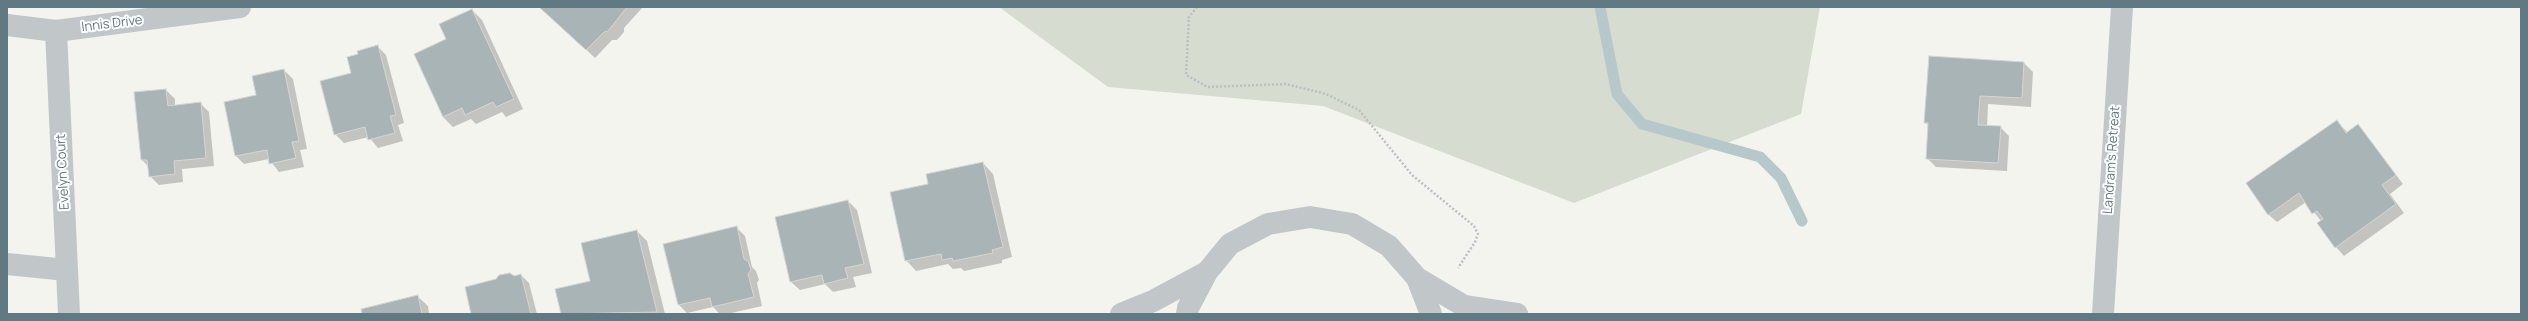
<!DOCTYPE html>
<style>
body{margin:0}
#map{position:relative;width:2528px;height:321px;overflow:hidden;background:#f4f4ef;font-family:Manrope,sans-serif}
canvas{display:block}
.frame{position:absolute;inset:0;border:8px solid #607983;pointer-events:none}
</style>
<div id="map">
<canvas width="2528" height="321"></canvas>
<div class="frame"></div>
</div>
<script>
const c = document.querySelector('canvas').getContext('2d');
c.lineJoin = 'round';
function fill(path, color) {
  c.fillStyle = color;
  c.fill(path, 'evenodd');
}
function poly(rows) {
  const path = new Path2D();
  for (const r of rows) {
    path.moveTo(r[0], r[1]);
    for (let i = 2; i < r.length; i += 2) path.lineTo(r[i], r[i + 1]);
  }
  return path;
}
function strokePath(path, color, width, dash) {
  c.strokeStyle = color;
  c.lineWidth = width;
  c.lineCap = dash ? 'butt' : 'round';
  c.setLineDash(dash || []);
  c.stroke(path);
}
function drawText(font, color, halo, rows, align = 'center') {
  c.font = font + ' Manrope,sans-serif';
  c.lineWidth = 4;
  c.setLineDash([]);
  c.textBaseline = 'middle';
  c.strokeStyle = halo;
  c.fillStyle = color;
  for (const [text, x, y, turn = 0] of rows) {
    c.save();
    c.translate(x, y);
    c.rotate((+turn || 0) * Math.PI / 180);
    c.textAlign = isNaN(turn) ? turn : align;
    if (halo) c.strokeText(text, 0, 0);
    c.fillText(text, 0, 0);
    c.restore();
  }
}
fill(poly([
 [999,7,1820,7,1801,114,1574,203,1323,106,1108,87]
]), '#d6dcd0');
fill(poly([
 [541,7,643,7,624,28,624,32,617,40,612,40,595,58],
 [472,10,482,20,523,109,506,117,502,112,476,124,471,119,453,127,443,117,448,39],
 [377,46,386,55,404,123,398,125,403,141,378,148,369,137,344,143,335,134,352,74,359,55],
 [1930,57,2024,63,2033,72,2031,107,1988,104,1987,127,2000,127,2009,136,2007,171,1936,167,1927,158,1929,126,1925,122],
 [284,70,293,79,307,149,300,150,304,167,279,172,269,159,244,164,236,156,258,96],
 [166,90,175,99,175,106,200,103,209,112,214,166,182,169,183,182,159,185,150,176,149,167,142,160],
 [2337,121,2348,133,2358,125,2403,184,2390,194,2404,213,2344,256,2336,247,2321,221,2306,202,2277,222,2268,214],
 [983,163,993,174,1012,257,1002,260,1002,263,964,271,961,268,953,269,948,264,916,271,906,260,929,185],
 [848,201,857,210,872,273,853,277,856,287,833,292,825,284,800,290,791,282,776,218],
 [736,227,745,236,752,267,756,271,759,280,757,283,762,306,727,314,720,314,713,307,687,313,679,305],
 [637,231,647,241,665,314,562,314,556,290,591,282],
 [521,275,529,283,537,314,472,314,499,276],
 [417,296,428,306,429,314,363,314]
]), '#0003');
strokePath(poly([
 [1600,7,1617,94,1642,124,1760,157,1781,178,1802,221]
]), '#b7c8ca', 11);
const building = poly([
 [539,7,627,7,608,31,604,32,586,50,539,7],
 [472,9,514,99,496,107,493,102,465,115,462,108,443,117,414,54,446,39,439,24,472,9],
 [378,45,396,115,390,116,395,133,368,140,365,127,334,135,320,81,351,73,347,57,358,54,357,51,378,45],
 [1929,56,2024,62,2022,98,1980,96,1978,125,2001,126,1998,163,1926,159,1928,123,1924,123,1929,56],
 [284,69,299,141,292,142,296,158,269,164,267,150,235,156,224,102,256,95,252,76,284,69],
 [166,89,168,106,201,102,206,158,174,161,175,174,149,177,147,160,141,160,134,92,166,89],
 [2337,120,2346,133,2358,124,2396,175,2382,185,2396,204,2335,248,2317,223,2323,219,2317,211,2312,214,2299,193,2268,215,2246,183,2337,120],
 [983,162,1003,247,992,250,993,253,953,261,952,258,942,260,941,254,905,261,890,192,928,184,926,174,983,162],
 [848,200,864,264,845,268,848,278,824,284,822,275,790,282,775,217,848,200],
 [737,226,744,259,748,261,751,270,748,274,754,297,712,307,710,298,678,305,663,244,737,226],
 [637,230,657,312,561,314,555,289,590,281,581,243,637,230],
 [510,273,514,276,521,274,531,314,471,314,465,287,496,279,499,275,510,273],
 [418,295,422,314,362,314,361,309,418,295]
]);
fill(building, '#a9b4b7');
strokePath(building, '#d5d5d2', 1);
strokePath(poly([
 [1197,7,1189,17,1186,75,1208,87,1286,84,1326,94,1359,110,1412,175,1474,226,1478,234,1475,242,1458,268]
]), '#bcbfc1', 2.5, [2, 2]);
strokePath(poly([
 [7,25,56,31,240,7],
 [56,31,69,314],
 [7,264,67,270],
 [1417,278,1464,306,1517,314],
 [1121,314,1153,301,1207,272],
 [1187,314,1188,308,1207,272,1230,244,1268,224,1310,217,1352,224,1389,246,1417,278,1431,314],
 [2103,314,2122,7]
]), '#c1c6c8', 22);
drawText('13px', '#607983', '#fff', [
 ["Innis Drive",112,24,-7],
 ["Landram's Retreat",2112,160,-86],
 ["Evelyn Court",63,172,-93]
]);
</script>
